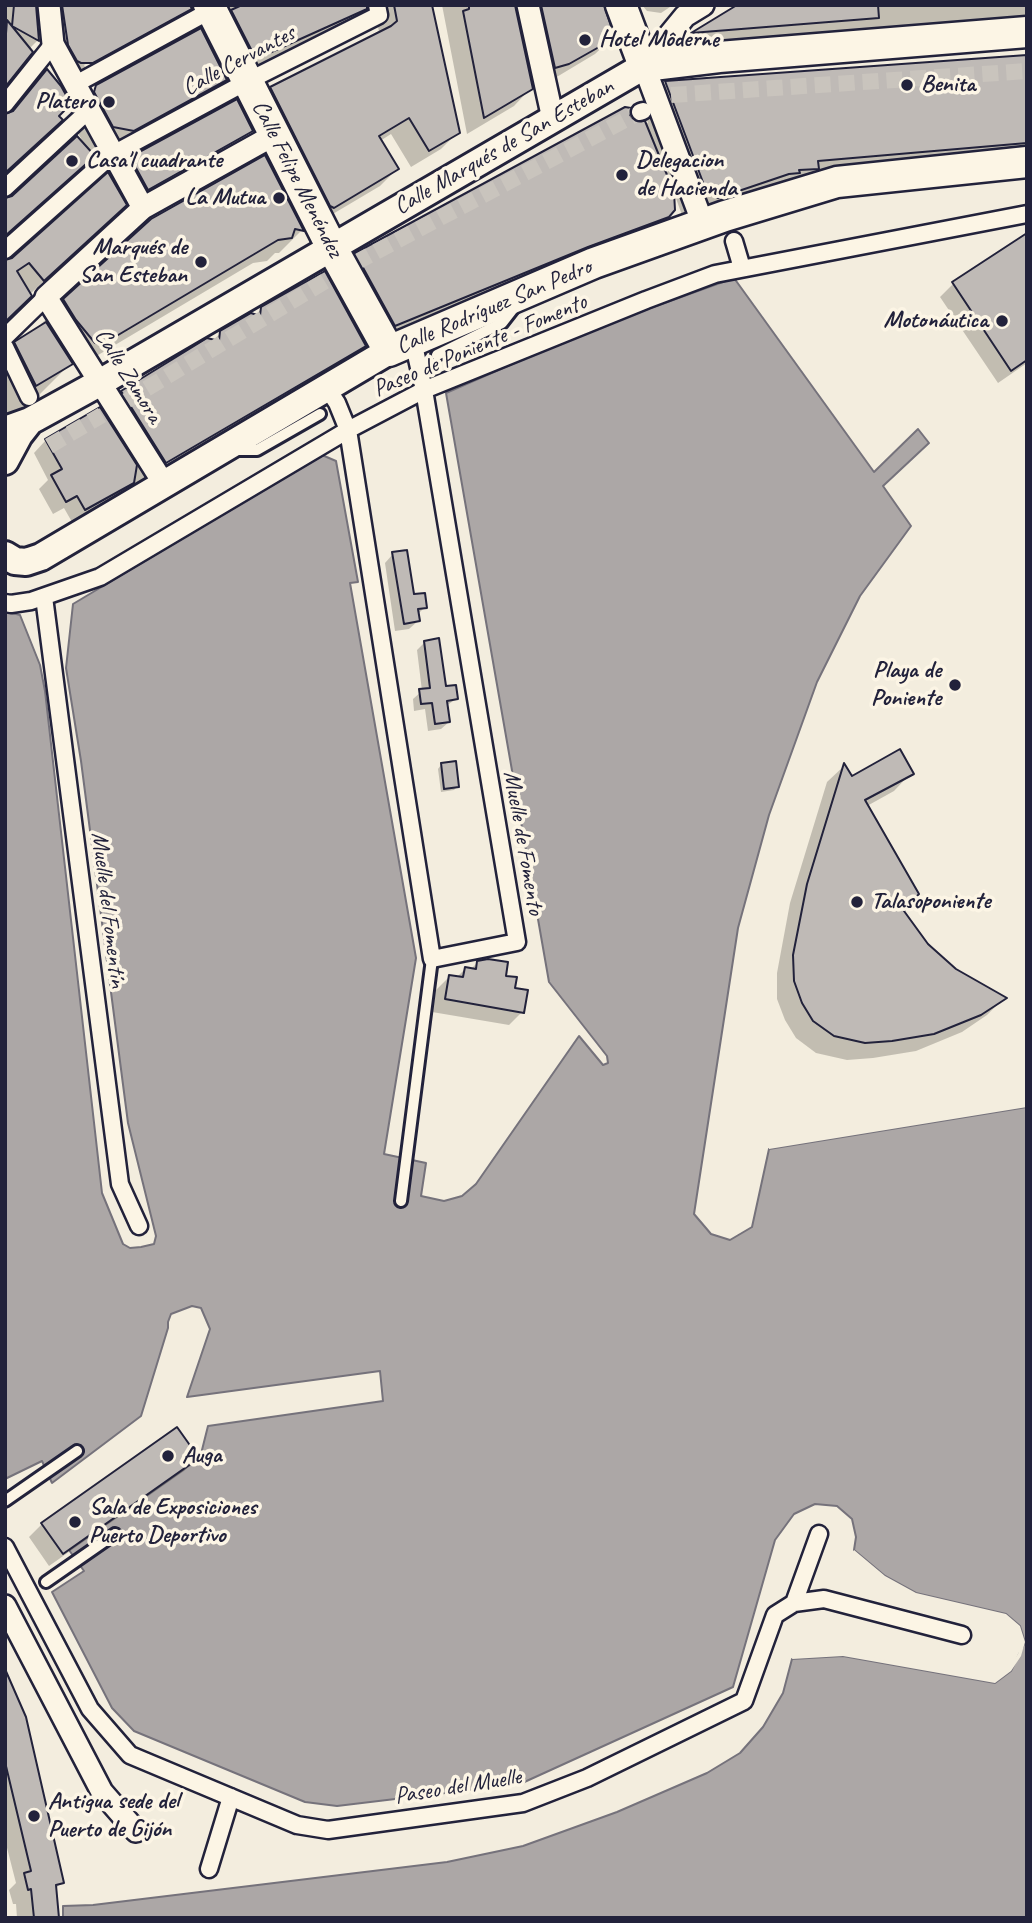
<!DOCTYPE html>
<meta charset="utf-8">
<style>
body{margin:0}
#map{position:relative;width:1032px;height:1923px;overflow:hidden;background:#f3edde;font-family:Caveat,sans-serif}
canvas{display:block}
.frame{position:absolute;inset:0;border:7px solid #22223b;pointer-events:none}
</style>
<div id="map">
<canvas width="1032" height="1923"></canvas>
<div class="frame"></div>
</div>
<script>
const c = document.querySelector('canvas').getContext('2d');
c.lineJoin = 'round';
function fill(path, color) {
  c.fillStyle = color;
  c.fill(path, 'evenodd');
}
function poly(rows) {
  const path = new Path2D();
  for (const r of rows) {
    path.moveTo(r[0], r[1]);
    for (let i = 2; i < r.length; i += 2) path.lineTo(r[i], r[i + 1]);
  }
  return path;
}
function strokePath(path, color, width, dash) {
  c.strokeStyle = color;
  c.lineWidth = width;
  c.lineCap = dash ? 'butt' : 'round';
  c.setLineDash(dash || []);
  c.stroke(path);
}
function drawText(font, color, halo, rows, align = 'center') {
  c.font = font + ' Caveat,sans-serif';
  c.lineWidth = 7;
  c.setLineDash([]);
  c.textBaseline = 'middle';
  c.strokeStyle = halo;
  c.fillStyle = color;
  for (const [text, x, y, turn = 0] of rows) {
    c.save();
    c.translate(x, y);
    c.rotate((+turn || 0) * Math.PI / 180);
    c.textAlign = isNaN(turn) ? turn : align;
    if (halo) c.strokeText(text, 0, 0);
    c.fillText(text, 0, 0);
    c.restore();
  }
}
const water = poly([
 [734,278,874,472,918,429,929,443,883,486,911,526,860,596,817,682,769,815,738,928,694,1214,711,1234,730,1240,752,1227,769,1149,1027,1107,1027,1918,63,1918,63,1906,93,1905,447,1862,523,1846,617,1812,707,1773,740,1753,763,1727,783,1693,792,1659,843,1656,995,1683,1011,1671,1025,1642,1020,1626,1006,1614,916,1593,885,1576,854,1550,856,1537,852,1519,837,1506,815,1504,794,1514,775,1540,733,1687,520,1784,337,1806,305,1802,134,1731,112,1708,52,1592,84,1571,69,1550,200,1458,208,1426,383,1401,380,1371,187,1397,210,1329,201,1308,192,1306,171,1314,168,1322,168,1328,141,1416,52,1483,42,1461,5,1479,5,611,20,615,40,665,45,691,102,1193,123,1244,130,1248,141,1247,154,1244,156,1236,128,1123,81,761,66,668,73,604,322,455,336,461,358,582,350,583,416,958,384,1154,426,1163,421,1196,444,1201,462,1196,476,1184,579,1036,603,1065,608,1063,607,1056,549,982,446,393,592,329,734,278]
]);
fill(water, '#aca7a6');
strokePath(water, '#75727b', 2);
fill(poly([
 [1027,1103,1027,1107,769,1149,769,1146],
 [854,1550,885,1576,916,1593,1006,1614,1020,1626,1025,1642,1021,1656,1011,1671,995,1683,843,1656,792,1659,793,1656,843,1652,994,1679,1008,1669,1018,1654,1021,1642,1017,1628,1004,1617,914,1596,882,1579,853,1554]
]), '#f3edde');
fill(poly([
 [5,5,34,5,38,40,29,49,5,84],
 [41,5,188,5,190,8,172,26,74,80,60,78,51,63,45,21,38,12],
 [171,18,171,22,86,69,84,65],
 [201,5,361,5,362,10,346,26,240,74],
 [374,5,430,5,458,132,441,149,411,167,391,134,380,141,397,169,380,186,316,224,254,105,271,88,379,32],
 [442,5,602,5,613,37,595,54,550,81,520,13,514,9,531,88,514,106,467,134],
 [642,5,673,5,661,13,647,11],
 [741,5,1027,5,1027,28,668,57,692,34],
 [1027,56,1027,164,683,218,673,190,673,209,647,236,375,344,336,274,356,254,628,115,633,122,648,123,642,107,666,83],
 [47,71,34,146,5,173,5,115],
 [225,80,200,106,107,155,89,152,92,156,5,236,5,199,12,198,83,142,70,119,70,113,97,87],
 [251,131,226,157,122,214,120,210,29,295,5,321,13,259,110,179,131,158],
 [265,157,302,230,279,253,275,253,267,261,253,263,78,367,70,364,35,399,5,417,5,354,16,344,43,326,41,324,65,301],
 [1027,235,1027,363,998,383,940,297,953,284],
 [262,308,364,346,333,376,135,493,130,484,119,495,72,522,64,508,53,514,39,489,48,480,34,453,46,440,102,413,122,392,212,341,221,333,255,316],
 [393,554,413,596,425,607,417,615,418,621,409,629,395,631,385,563],
 [424,643,444,688,456,699,446,706,449,722,441,729,428,731,425,709,414,711,413,699,422,691,417,650],
 [441,765,458,786,454,790,441,792,438,769],
 [844,766,851,778,911,773,894,791,867,806,902,911,927,945,955,971,1004,998,987,1015,962,1032,916,1051,873,1058,847,1060,816,1053,796,1038,785,1020,777,999,777,973,790,903,827,782],
 [478,962,504,977,513,989,522,1012,509,1025,432,1012,436,990,449,977,456,978,465,969,470,970],
 [197,1458,184,1471,49,1566,29,1537,42,1524],
 [5,1673,62,1882,54,1890,57,1918,17,1918,16,1904,13,1904,9,1890,16,1883,5,1840]
]), '#0003');
const building = poly([
 [14,5,36,5,39,41,12,26,14,5],
 [62,5,190,5,192,9,93,63,81,63,77,61,68,45,62,5],
 [242,5,367,5,367,9,256,59,231,10,242,5],
 [394,5,432,5,460,133,429,151,409,118,379,136,399,169,334,208,330,206,270,87,391,26,397,21,394,5],
 [469,5,515,5,533,89,484,118,463,11,469,9,469,5],
 [541,5,604,5,615,38,569,64,555,68,541,5],
 [737,5,878,5,879,18,691,33,737,5],
 [7,20,33,52,5,87,5,47,7,20],
 [201,28,227,80,134,131,113,127,94,92,96,85,201,28],
 [1027,55,1027,143,818,161,819,169,799,170,800,173,789,174,718,198,707,193,665,81,1027,55],
 [47,69,61,86,71,104,59,116,63,120,5,173,5,114,13,111,47,69],
 [237,99,253,131,148,190,130,157,237,99],
 [625,107,631,108,630,115,634,120,645,121,674,192,675,210,669,217,588,247,395,326,355,253,625,107],
 [77,136,95,156,5,236,5,198,12,196,77,136],
 [265,155,304,231,295,229,292,238,278,240,103,344,95,343,76,320,63,299,151,219,265,155],
 [108,172,127,205,44,281,29,263,17,271,32,296,5,322,5,260,12,258,108,172],
 [1027,233,1027,360,1011,371,952,282,1027,233],
 [325,271,366,346,166,463,121,391,207,338,219,341,220,331,251,313,260,316,261,307,325,271],
 [46,322,73,364,36,386,14,342,46,322],
 [100,407,137,465,134,483,85,510,77,496,66,502,51,475,62,469,45,439,100,407],
 [407,550,414,594,425,593,427,608,418,609,420,621,404,624,392,552,407,550],
 [439,638,446,686,456,685,458,699,447,701,450,722,435,724,432,703,421,704,419,689,430,688,424,641,439,638],
 [900,749,914,774,865,800,919,894,904,911,928,944,956,969,1007,998,981,1015,934,1034,892,1041,865,1043,834,1036,813,1021,802,1003,794,981,793,955,807,884,844,763,852,776,900,749],
 [456,761,459,787,444,789,441,763,456,761],
 [488,959,508,962,506,976,517,977,515,988,528,990,524,1013,445,999,449,975,463,977,465,967,476,969,477,961,488,959],
 [177,1427,199,1458,63,1554,41,1523,177,1427],
 [5,1669,26,1717,64,1883,56,1885,59,1918,34,1918,31,1889,28,1890,24,1873,31,1871,5,1762,5,1669]
]);
fill(building, '#bfbab6');
strokePath(building, '#22223b', 2);
strokePath(poly([
 [671,95,1027,71],
 [355,263,640,112],
 [126,401,332,277],
 [49,446,102,415]
]), '#c9c4bd', 16, [16, 8]);
const service = poly([
 [437,355,502,323,516,305],
 [235,450,257,450,320,414],
 [401,1201,432,959],
 [5,1501,77,1451],
 [46,1582,115,1534]
]);
const pedestrian = poly([
 [74,85,215,8],
 [5,104,53,44],
 [640,112,643,111],
 [5,188,88,111],
 [734,241,742,268],
 [5,250,113,154,248,81,379,15,377,5],
 [5,337,46,297],
 [5,347,29,397],
 [327,388,337,403,348,430,432,959,517,942,424,390,413,341],
 [44,597,120,1184,139,1226],
 [5,603,11,604,31,601,100,577,348,430,424,390,646,300,715,274,1027,214],
 [5,1547,90,1709,130,1755,297,1825,328,1830,523,1803,587,1778,744,1701,775,1615,794,1603,824,1599,962,1635],
 [794,1603,819,1534],
 [209,1869,231,1797]
]);
const minor = poly([
 [49,5,53,44,143,208],
 [528,5,553,119],
 [703,5,685,16,644,66,703,224],
 [164,484,46,297,143,208,274,135],
 [5,1606,102,1792,136,1831]
]);
const tertiary = poly([
 [5,430,30,421,101,382,644,66],
 [5,461,19,435,30,421],
 [5,555,15,561,26,562,41,557,389,351]
]);
const secondary = poly([
 [209,5,332,248,389,351,594,263,725,216,837,182,1027,162],
 [621,5,644,66,719,57,1027,32]
]);
strokePath(service, '#22223b', 16);
strokePath(pedestrian, '#22223b', 21);
strokePath(minor, '#22223b', 26);
strokePath(tertiary, '#22223b', 32);
strokePath(secondary, '#22223b', 35);
strokePath(service, '#fcf5e5', 10);
strokePath(pedestrian, '#fcf5e5', 16);
strokePath(minor, '#fcf5e5', 21);
strokePath(tertiary, '#fcf5e5', 26);
strokePath(secondary, '#fcf5e5', 30);
for (const [x, y, r, color] of [
 [585,40,7,"#22223b"],
 [907,85,7,"#22223b"],
 [109,102,7,"#22223b"],
 [72,161,7,"#22223b"],
 [622,175,7,"#22223b"],
 [279,198,7,"#22223b"],
 [201,262,7,"#22223b"],
 [1002,321,7,"#22223b"],
 [955,685,7,"#22223b"],
 [857,902,7,"#22223b"],
 [168,1456,7,"#22223b"],
 [75,1522,7,"#22223b"],
 [34,1816,7,"#22223b"]
]) {
  const dot = new Path2D();
  dot.arc(x, y, r, 0, 2 * Math.PI);
  c.fillStyle = color;
  c.fill(dot);
  strokePath(dot, '#fcf5e5', 2.5);
}
drawText('bold 24px', '#22223b', '#fcf5e5', [
 ["Hotel Môderne",599,40],
 ["Benita",921,85],
 ["Platero",95,102,"right"],
 ["Casa'l cuadrante",86,161],
 ["Delegacion",636,161],
 ["de Hacienda",636,189],
 ["La Mutua",265,198,"right"],
 ["Marqués de",187,248,"right"],
 ["San Esteban",187,276,"right"],
 ["Motonáutica",988,321,"right"],
 ["Playa de",941,671,"right"],
 ["Poniente",941,699,"right"],
 ["Talasoponiente",871,902],
 ["Auga",182,1456],
 ["Sala de Exposiciones",89,1508],
 ["Puerto Deportivo",89,1536],
 ["Antigua sede del",48,1802],
 ["Puerto de Gijón",48,1830]
], 'left');
drawText('24px', '#22223b', '#fcf5e5', [
 ["Calle Cervantes",239,61,-28],
 ["Calle Marqués de San Esteban",504,147,-30],
 ["Calle Felipe Menéndez",297,179,63],
 ["Calle Rodríguez San Pedro",494,307,-23],
 ["Paseo de Poniente - Fomento",480,346,-23],
 ["Calle Zamora",128,376,58],
 ["Muelle de Fomento",523,843,80],
 ["Muelle del Fomentín",108,910,83],
 ["Paseo del Muelle",458,1787,-9]
]);
</script>
